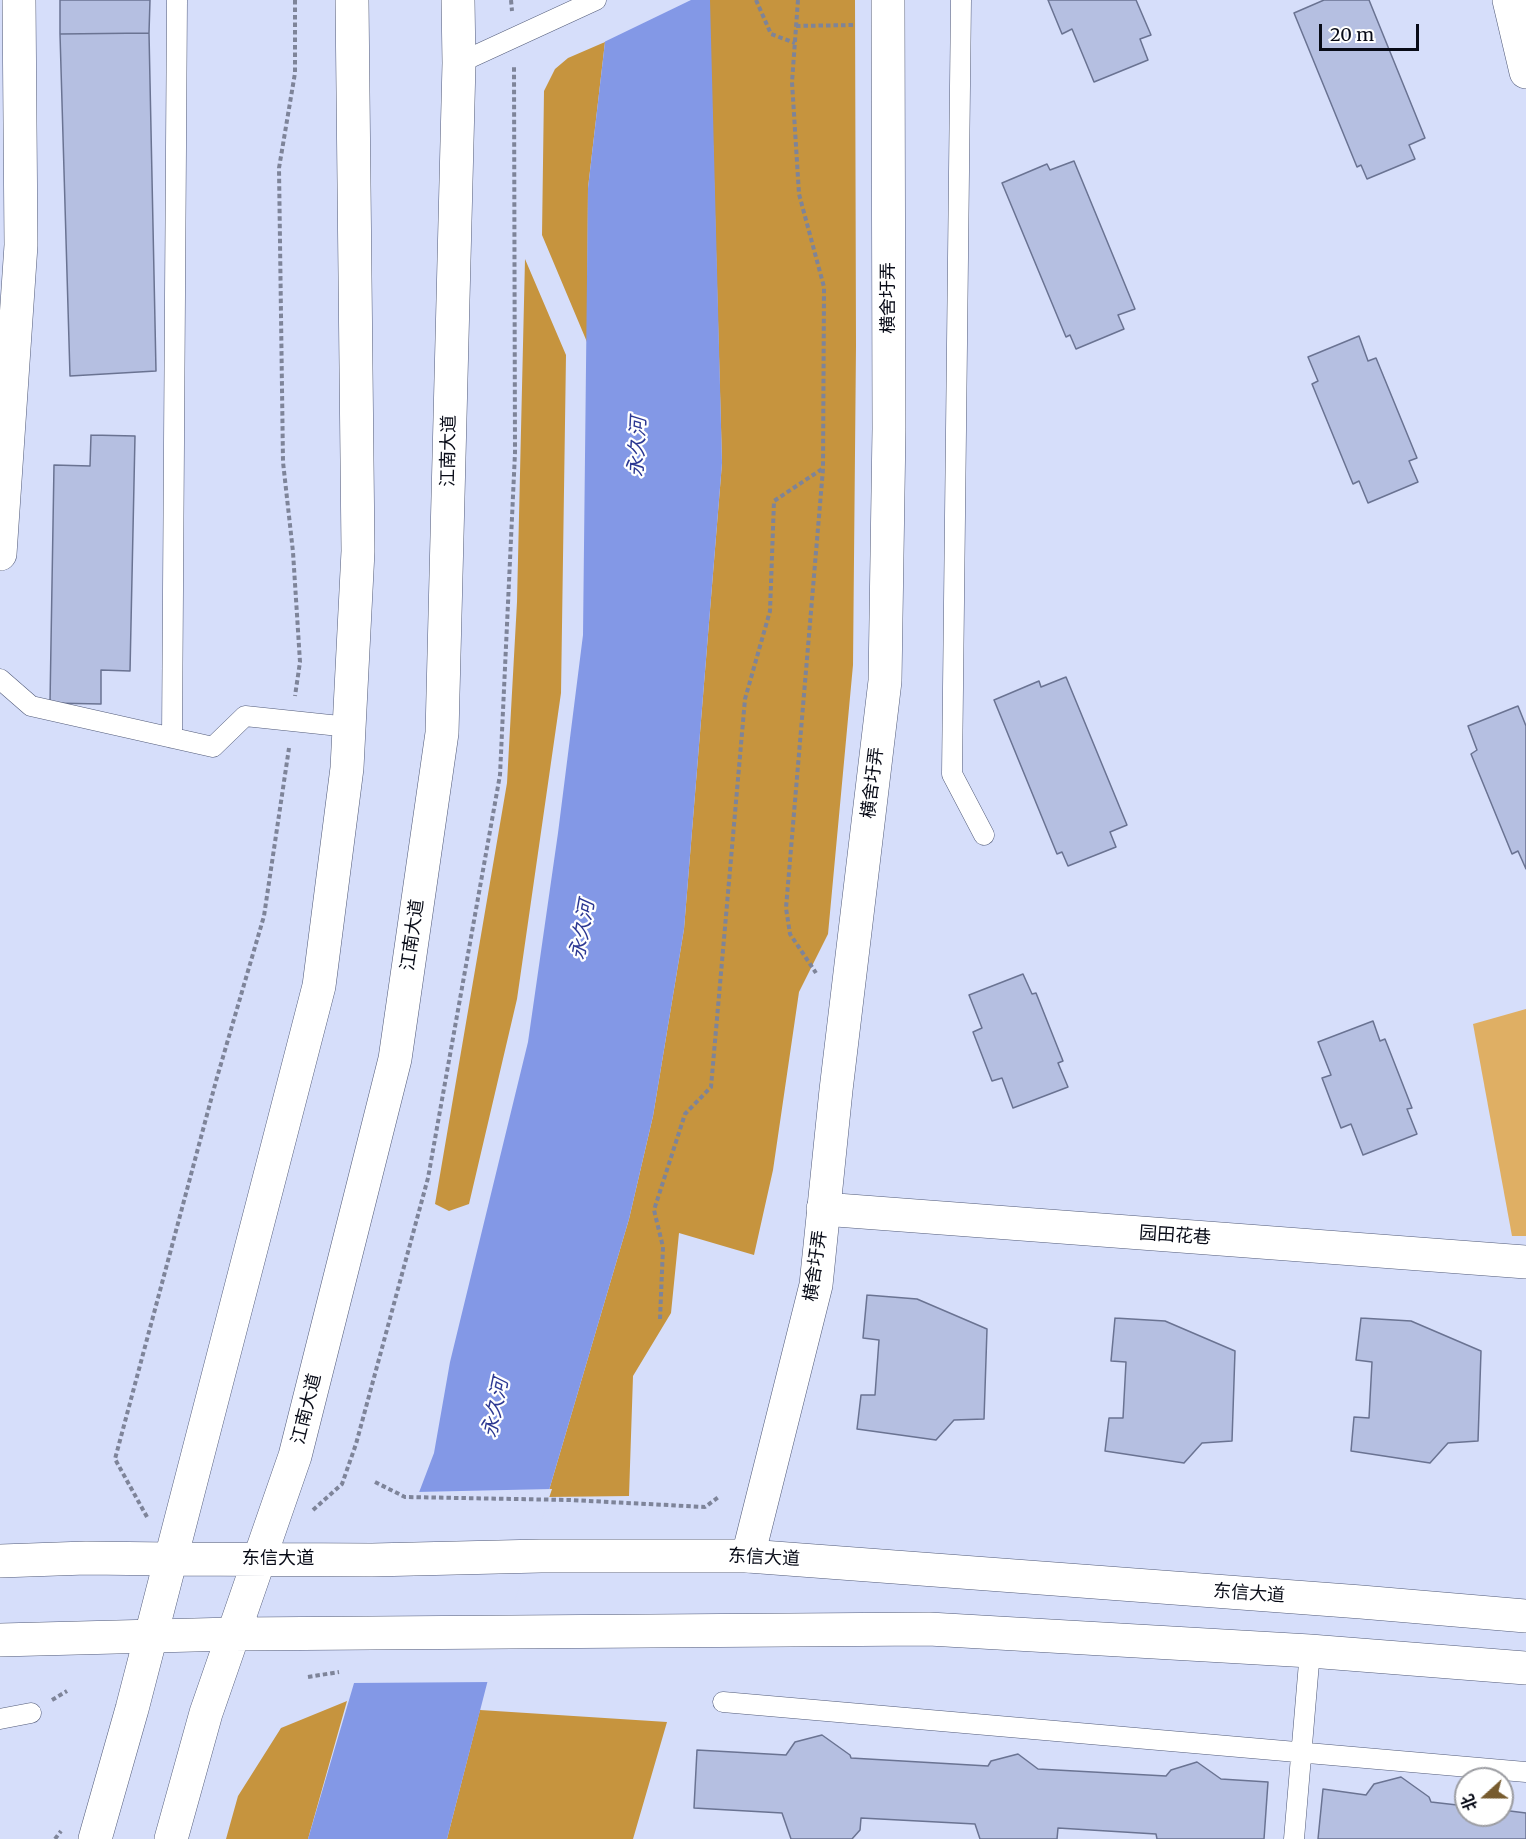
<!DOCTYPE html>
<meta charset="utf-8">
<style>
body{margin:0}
#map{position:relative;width:1526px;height:1839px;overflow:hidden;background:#d6defa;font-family:Merriweather,"Noto Sans SC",serif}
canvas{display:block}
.north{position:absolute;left:1454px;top:1767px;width:60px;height:60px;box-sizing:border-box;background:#fff;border:2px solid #9c9da2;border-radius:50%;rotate:249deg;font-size:16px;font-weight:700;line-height:24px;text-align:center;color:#080b17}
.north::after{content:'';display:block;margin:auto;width:21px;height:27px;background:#775b2e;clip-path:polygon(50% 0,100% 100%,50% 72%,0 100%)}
.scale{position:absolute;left:1319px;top:24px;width:100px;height:27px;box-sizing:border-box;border:3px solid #080b17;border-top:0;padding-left:8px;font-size:18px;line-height:21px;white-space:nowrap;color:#080b17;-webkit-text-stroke:4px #fff;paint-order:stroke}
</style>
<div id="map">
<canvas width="1526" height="1839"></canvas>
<div class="north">北</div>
<div class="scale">20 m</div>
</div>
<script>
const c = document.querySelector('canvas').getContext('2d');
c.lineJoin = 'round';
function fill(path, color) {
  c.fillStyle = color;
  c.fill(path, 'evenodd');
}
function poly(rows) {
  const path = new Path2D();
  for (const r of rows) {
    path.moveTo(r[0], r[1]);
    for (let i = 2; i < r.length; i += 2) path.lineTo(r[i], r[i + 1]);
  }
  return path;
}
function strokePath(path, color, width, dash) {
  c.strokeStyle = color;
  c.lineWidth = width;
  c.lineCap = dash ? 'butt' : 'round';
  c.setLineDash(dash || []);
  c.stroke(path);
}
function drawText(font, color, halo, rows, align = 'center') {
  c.font = font + ' Merriweather,"Noto Sans SC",serif';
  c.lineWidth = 4.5;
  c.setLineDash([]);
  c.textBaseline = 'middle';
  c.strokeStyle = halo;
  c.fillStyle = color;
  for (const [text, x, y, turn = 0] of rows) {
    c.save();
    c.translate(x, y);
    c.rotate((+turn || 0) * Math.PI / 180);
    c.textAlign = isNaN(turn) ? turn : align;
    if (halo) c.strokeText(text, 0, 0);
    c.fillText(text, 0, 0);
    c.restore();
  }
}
fill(poly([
 [1526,1009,1526,1236,1512,1236,1473,1024]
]), '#dfaf64');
fill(poly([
 [709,0,855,0,856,346,853,665,828,934,799,992,773,1170,754,1255,679,1233,671,1313,633,1376,629,1496,547,1497,629,1219,653,1116,684,929,722,463],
 [605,42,588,188,587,342,542,235,544,91,555,69,568,58],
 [525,259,566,355,561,693,517,999,469,1204,449,1211,435,1204,507,783,517,602],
 [347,1701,308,1839,226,1839,238,1796,281,1728],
 [480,1710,667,1722,633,1839,447,1839]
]), '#c6943e');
fill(poly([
 [603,0,710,0,722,463,684,929,653,1116,629,1219,547,1497,491,1668,447,1839,308,1839,380,1595,434,1453,450,1362,528,1042,558,833,583,635,588,188,605,42]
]), '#8398e6');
fill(poly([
 [600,0,691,0,602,43],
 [552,1489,515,1600,491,1682,350,1683,377,1594,416,1492]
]), '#d6defa');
const building = poly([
 [60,0,150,0,149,33,60,34,60,0],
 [1048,0,1136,0,1151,35,1140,39,1148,60,1094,82,1072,29,1062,34,1048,0],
 [1324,0,1369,0,1425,138,1409,145,1415,159,1367,179,1361,165,1357,167,1294,13,1324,0],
 [149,33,156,371,70,376,60,34,149,33],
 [1074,161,1135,309,1118,315,1124,329,1076,349,1070,335,1066,337,1002,183,1047,164,1050,170,1074,161],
 [1359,336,1368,361,1376,358,1417,458,1409,461,1418,482,1368,503,1359,481,1353,484,1312,384,1318,381,1308,357,1359,336],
 [91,435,135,436,130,671,101,670,101,704,50,703,54,465,90,466,91,435],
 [1066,677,1127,825,1110,832,1116,847,1068,866,1062,852,1057,854,994,700,1039,681,1041,687,1066,677],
 [1518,706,1526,726,1526,869,1518,851,1512,854,1471,754,1477,750,1468,726,1518,706],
 [1023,974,1032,994,1036,993,1063,1061,1058,1063,1068,1087,1013,1108,1002,1078,992,1081,973,1032,982,1028,969,995,1023,974],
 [1373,1021,1380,1041,1385,1039,1412,1108,1407,1109,1417,1134,1363,1155,1351,1124,1341,1128,1322,1078,1331,1075,1318,1042,1373,1021],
 [867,1295,917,1299,987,1329,984,1419,954,1420,936,1440,857,1429,861,1395,875,1395,879,1340,863,1338,867,1295],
 [1115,1318,1165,1321,1235,1351,1232,1441,1202,1443,1184,1463,1105,1451,1109,1418,1123,1418,1126,1362,1111,1361,1115,1318],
 [1361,1318,1411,1321,1481,1351,1478,1441,1448,1443,1430,1463,1351,1451,1354,1417,1369,1418,1372,1362,1356,1360,1361,1318],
 [822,1735,850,1755,851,1758,988,1766,991,1761,1018,1754,1038,1769,1166,1776,1171,1770,1197,1762,1221,1779,1268,1782,1264,1839,1157,1839,1156,1834,1058,1828,1057,1839,980,1839,975,1824,861,1818,860,1830,852,1839,791,1839,782,1813,694,1808,697,1750,786,1755,795,1742,822,1735],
 [1401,1777,1429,1797,1431,1802,1466,1806,1466,1815,1502,1815,1502,1810,1526,1813,1526,1839,1318,1839,1323,1789,1366,1795,1374,1784,1401,1777]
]);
fill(building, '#b5bfe1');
strokePath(building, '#6a7392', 1.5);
const service = poly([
 [961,0,952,774,984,835],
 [459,63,596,0],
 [0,679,31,706,213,747,245,716,349,727],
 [172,738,177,0],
 [723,1702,1526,1772],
 [0,1719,31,1713],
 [1294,1839,1310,1651]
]);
const minor = poly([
 [1509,0,1526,72],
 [0,554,21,245,19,0],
 [823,1209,1526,1262]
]);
const tertiary = poly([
 [748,1556,816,1285,836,1090,885,681,889,429,888,0]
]);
const secondary = poly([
 [0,1561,86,1558,170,1559],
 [0,1640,233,1634]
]);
const primary = poly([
 [170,1559,372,1560,541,1556,748,1556,1361,1602,1526,1616],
 [233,1634,929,1629,1310,1651,1526,1668],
 [95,1839,132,1709,319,986,347,768,358,551,352,0],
 [171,1839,206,1713,295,1456,395,1059,442,733,459,63,458,0]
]);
strokePath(service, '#525b79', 21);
strokePath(minor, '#525b79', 34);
strokePath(tertiary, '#525b79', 34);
strokePath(secondary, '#525b79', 34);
strokePath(primary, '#525b79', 34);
strokePath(poly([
 [295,0,295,73,279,168,283,462,293,552,300,662,295,696],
 [511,0,512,11],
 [756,0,771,34,795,43],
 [798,0,792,82,799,194,824,287,823,469,786,908,790,934,816,973],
 [796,26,855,25],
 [660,1319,663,1247,654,1210,685,1114,711,1087,745,699,770,611,774,501,822,469],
 [375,1482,405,1497,570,1500,705,1507,720,1496],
 [313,1510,342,1484,356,1444,428,1178,500,775,515,453,514,67],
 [147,1517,115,1459,216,1081,264,916,289,748],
 [308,1677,339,1672],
 [52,1700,67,1691],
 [55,1839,61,1831]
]), '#7e8499', 4, [4.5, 3]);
strokePath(service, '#fff', 20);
strokePath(minor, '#fff', 33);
strokePath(tertiary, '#fff', 33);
strokePath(secondary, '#fff', 33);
strokePath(primary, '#fff', 33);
drawText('18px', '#080b17', '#fff', [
 ["横舍圩弄",889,298,-90],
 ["江南大道",449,451,-89],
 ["横舍圩弄",873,783,-83],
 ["江南大道",413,935,-82],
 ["园田花巷",1175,1236,4],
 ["横舍圩弄",816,1266,-82],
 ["江南大道",307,1409,-76],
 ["东信大道",764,1558,3],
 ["东信大道",278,1559],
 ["东信大道",1249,1594,4]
]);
drawText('italic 20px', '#2c3892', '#fff', [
 ["永久河",638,447,-87],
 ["永久河",583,930,-80],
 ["永久河",496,1408,-78]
]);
</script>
